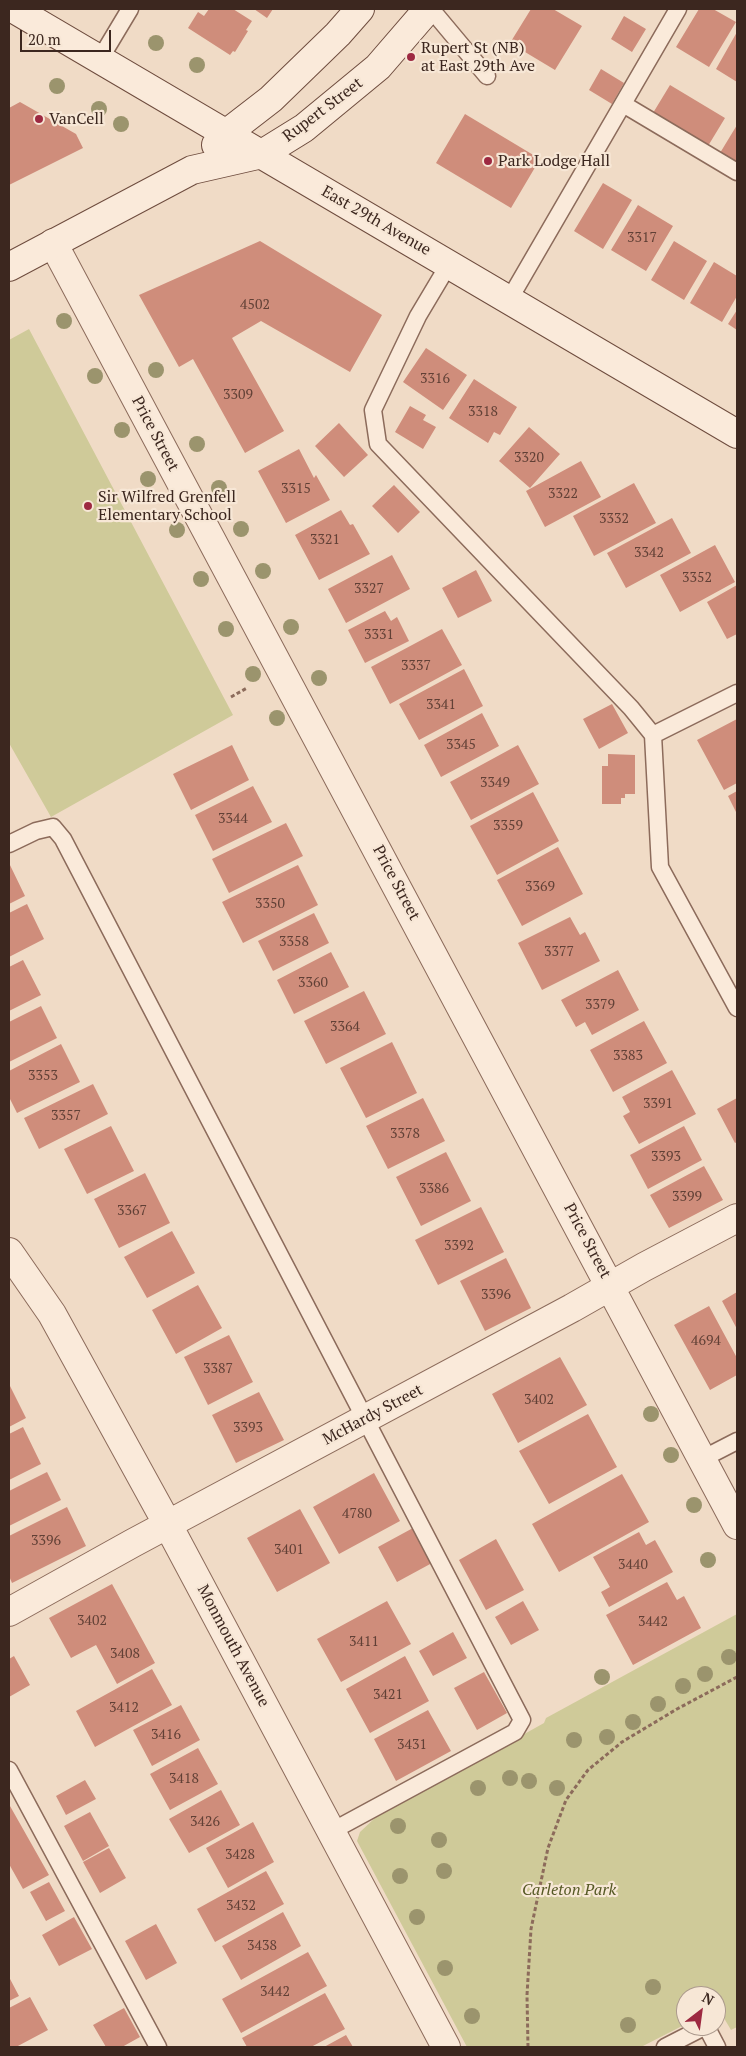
<!DOCTYPE html>
<style>
body{margin:0}
#map{position:relative;width:746px;height:2056px;overflow:hidden;background:#f0dbc6;font-family:"PT Serif",serif}
canvas{display:block}
.frame{position:absolute;inset:0;border:10px solid #3c271f;pointer-events:none}
.north{position:absolute;left:676px;top:1986px;width:50px;height:50px;box-sizing:border-box;background:#f7e7d6;border:1px solid #ac9a8d;border-radius:50%;rotate:30deg;font-size:14px;font-weight:700;line-height:20px;text-align:center;color:#3c271f}
.north::after{content:'';display:block;margin:auto;width:18px;height:22px;background:#9d2941;clip-path:polygon(50% 0,100% 100%,50% 72%,0 100%)}
.scale{position:absolute;left:20px;top:30px;width:91px;height:22px;box-sizing:border-box;border:2px solid #3c271f;border-top:0;padding-left:6px;font-size:15px;line-height:18px;white-space:nowrap;color:#3c271f;-webkit-text-stroke:4px #f7e7d6;paint-order:stroke}
</style>
<div id="map">
<canvas width="746" height="2056"></canvas>
<div class="frame"></div>
<div class="north">N</div>
<div class="scale">20 m</div>
</div>
<script>
const c = document.querySelector('canvas').getContext('2d');
c.lineJoin = 'round';
function fill(path, color) {
  c.fillStyle = color;
  c.fill(path, 'evenodd');
}
function poly(rows) {
  const path = new Path2D();
  for (const r of rows) {
    path.moveTo(r[0], r[1]);
    for (let i = 2; i < r.length; i += 2) path.lineTo(r[i], r[i + 1]);
  }
  return path;
}
function strokePath(path, color, width, dash) {
  c.strokeStyle = color;
  c.lineWidth = width;
  c.lineCap = dash ? 'butt' : 'round';
  c.setLineDash(dash || []);
  c.stroke(path);
}
function drawText(font, color, halo, rows, align = 'center') {
  c.font = font + ' "PT Serif",serif';
  c.lineWidth = 4.5;
  c.setLineDash([]);
  c.textBaseline = 'middle';
  c.strokeStyle = halo;
  c.fillStyle = color;
  for (const [text, x, y, turn = 0] of rows) {
    c.save();
    c.translate(x, y);
    c.rotate((+turn || 0) * Math.PI / 180);
    c.textAlign = isNaN(turn) ? turn : align;
    if (halo) c.strokeText(text, 0, 0);
    c.fillText(text, 0, 0);
    c.restore();
  }
}
fill(poly([
 [29,329,233,715,51,817,9,743,9,340],
 [737,1614,737,2027,731,2030,718,2008,716,2008,716,1996,686,1996,686,2024,641,2047,467,2047,357,1841,360,1832,376,1817,544,1723,546,1718]
]), '#cfca99');
fill(poly([
 [209,9,233,9,252,21,246,30,248,31,235,52,233,51,230,55,188,28,198,12,204,16],
 [254,9,273,9,267,18],
 [531,9,553,9,582,26,555,70,510,43],
 [699,9,713,9,736,22,709,67,676,47],
 [624,16,646,29,632,52,611,39],
 [737,32,737,82,716,69],
 [601,69,624,83,612,104,589,90],
 [670,85,725,118,708,146,653,113],
 [20,102,76,134,83,148,9,185,9,108],
 [465,114,540,159,511,208,436,163],
 [737,125,737,163,720,153],
 [603,183,632,200,603,249,574,231],
 [638,205,673,226,646,271,611,250],
 [260,241,382,315,350,372,261,321,232,338,284,431,245,453,193,359,179,367,139,295],
 [674,241,707,261,684,300,651,280],
 [714,262,737,276,737,296,722,322,690,303],
 [737,310,737,330,728,324],
 [426,348,467,375,443,410,403,382],
 [474,379,517,407,500,435,494,432,488,443,449,418],
 [410,406,426,415,423,420,436,427,423,449,395,432],
 [339,423,368,455,344,477,315,446],
 [529,427,560,454,530,488,499,461],
 [299,449,314,478,316,475,330,500,286,523,258,471],
 [581,461,601,497,545,527,526,491],
 [634,483,656,523,594,556,573,516],
 [394,485,420,512,398,533,372,506],
 [341,510,350,525,353,524,370,554,319,580,295,535],
 [672,518,691,553,626,588,607,553],
 [715,545,735,582,680,612,660,575],
 [392,555,410,589,346,623,328,589],
 [476,570,492,601,458,618,442,588],
 [737,585,737,634,727,639,707,602],
 [385,611,391,621,397,617,409,641,365,663,348,630],
 [442,629,462,665,390,704,371,667],
 [464,669,483,706,419,740,399,704],
 [612,704,628,733,599,749,583,719],
 [482,713,499,746,441,777,424,745],
 [737,719,737,783,724,790,697,740],
 [232,745,249,780,191,810,173,774],
 [518,745,539,784,471,820,450,782],
 [608,754,635,755,635,794,625,794,625,798,621,798,621,804,602,804,602,766,608,766],
 [253,786,272,822,213,851,195,815],
 [737,791,737,814,728,796],
 [533,792,559,841,497,875,470,826],
 [286,823,303,856,229,893,212,859],
 [558,847,583,894,522,926,497,880],
 [9,863,25,896,9,904],
 [298,865,318,905,243,943,222,902],
 [27,904,44,939,9,957,9,913],
 [314,913,329,943,273,971,258,941],
 [570,917,580,935,585,932,600,961,542,990,518,943],
 [331,952,349,987,294,1014,277,980],
 [23,960,41,995,9,1011,9,967],
 [618,970,639,1010,592,1035,585,1022,576,1027,561,1000],
 [364,991,386,1034,326,1064,304,1021],
 [41,1006,57,1038,9,1062,9,1022],
 [644,1021,667,1063,613,1092,590,1050],
 [392,1042,417,1093,366,1118,340,1068],
 [61,1044,80,1082,17,1113,9,1097,9,1071],
 [672,1070,696,1114,639,1144,623,1116,630,1112,622,1097],
 [93,1084,108,1114,39,1149,24,1118],
 [423,1098,445,1141,388,1169,366,1126],
 [737,1098,737,1142,735,1143,717,1109],
 [111,1126,134,1171,87,1194,64,1149],
 [684,1126,702,1160,648,1189,630,1155],
 [446,1152,471,1201,421,1226,396,1177],
 [704,1166,723,1200,669,1228,650,1195],
 [145,1173,170,1223,119,1248,94,1199],
 [481,1207,504,1252,438,1285,415,1240],
 [172,1231,195,1273,147,1298,124,1257],
 [506,1258,531,1308,485,1331,460,1281],
 [198,1285,222,1328,176,1354,152,1310],
 [737,1292,737,1329,722,1301],
 [709,1306,737,1358,737,1375,710,1390,674,1325],
 [229,1335,253,1382,208,1405,184,1357],
 [560,1357,587,1405,518,1443,492,1394],
 [9,1384,26,1418,9,1427],
 [259,1392,284,1440,236,1463,212,1415],
 [588,1414,617,1467,549,1504,519,1451],
 [23,1427,41,1464,9,1480,9,1434],
 [47,1472,61,1500,9,1526,9,1491],
 [374,1473,400,1521,339,1554,313,1507],
 [622,1474,649,1522,559,1572,532,1524],
 [67,1507,86,1546,12,1583,9,1576,9,1536],
 [300,1509,330,1563,277,1592,247,1538],
 [413,1528,432,1563,397,1582,378,1547],
 [639,1532,646,1545,655,1540,673,1572,609,1607,601,1592,610,1587,593,1557],
 [496,1539,524,1590,486,1610,459,1560],
 [667,1582,677,1600,684,1596,701,1628,633,1665,606,1615],
 [112,1584,155,1663,117,1684,96,1645,71,1658,49,1618],
 [387,1601,411,1644,341,1682,317,1639],
 [523,1601,539,1630,511,1645,495,1617],
 [453,1632,467,1658,433,1676,419,1651],
 [14,1656,30,1685,9,1697,9,1659],
 [405,1656,429,1701,370,1733,346,1689],
 [152,1669,172,1705,95,1747,76,1711],
 [484,1672,507,1713,477,1730,454,1688],
 [181,1705,200,1740,152,1766,133,1730],
 [428,1710,451,1751,396,1781,374,1739],
 [198,1748,218,1784,170,1810,150,1774],
 [85,1780,96,1799,66,1815,56,1796],
 [221,1790,240,1825,189,1853,169,1819],
 [10,1806,49,1875,23,1889,9,1864],
 [90,1812,109,1846,83,1861,64,1826],
 [253,1822,274,1862,228,1888,206,1848],
 [109,1848,126,1878,100,1893,83,1862],
 [266,1871,284,1904,215,1942,197,1909],
 [49,1882,65,1911,46,1921,30,1892],
 [283,1912,301,1946,241,1980,222,1946],
 [74,1917,92,1949,59,1966,42,1935],
 [156,1924,177,1963,146,1980,125,1941],
 [308,1952,327,1986,241,2033,222,1999],
 [9,1977,19,1996,9,2001],
 [325,1993,345,2029,311,2047,247,2047,242,2038],
 [30,1997,48,2030,16,2047,9,2047,9,2008],
 [124,2008,140,2037,122,2047,106,2047,93,2025],
 [346,2035,353,2047,324,2047]
]), '#cf8d7b');
const lane = poly([
 [431,9,487,76],
 [100,59,130,9],
 [623,104,737,172],
 [449,264,418,316,373,410,378,444,631,708,653,735,660,867,737,1008],
 [509,300,678,9],
 [653,735,737,693],
 [9,844,36,831,53,827,63,839,522,1720,515,1732,332,1831],
 [702,1459,737,1441],
 [9,1770,158,2047],
 [706,2026,717,2047],
 [665,2047,706,2026]
]);
const street = poly([
 [53,243,737,1525],
 [9,1252,52,1314,168,1525,446,2047],
 [9,1612,133,1543,572,1308,644,1267,737,1218]
]);
const secondary = poly([
 [14,9,737,434],
 [216,145,227,133,271,99,338,34,360,9],
 [9,267,192,170,262,154,304,128,378,67,428,9]
]);
strokePath(lane, '#8c6b5b', 19);
strokePath(street, '#8c6b5b', 30);
strokePath(secondary, '#6e4c3e', 30);
strokePath(poly([
 [231,697,247,688],
 [528,2047,527,1995,531,1929,548,1848,566,1800,588,1770,622,1742,677,1709,737,1677]
]), '#8c6b5b', 3, [4, 2.5]);
strokePath(lane, '#faeada', 16);
strokePath(street, '#faeada', 28);
strokePath(secondary, '#faeada', 28);
c.fillStyle = '#9b946d';
for (const [x, y] of [
 [156,43],
 [197,65],
 [57,86],
 [99,109],
 [121,124],
 [64,321],
 [156,370],
 [95,376],
 [122,430],
 [197,444],
 [148,479],
 [219,488],
 [241,529],
 [177,530],
 [263,571],
 [201,579],
 [291,627],
 [226,629],
 [253,674],
 [319,678],
 [277,718],
 [651,1414],
 [671,1455],
 [694,1505],
 [708,1560],
 [729,1657],
 [705,1674],
 [602,1677],
 [683,1686],
 [658,1704],
 [633,1722],
 [607,1737],
 [574,1740],
 [510,1778],
 [529,1781],
 [478,1788],
 [557,1788],
 [398,1826],
 [439,1840],
 [444,1871],
 [400,1876],
 [417,1917],
 [445,1968],
 [653,1987],
 [472,2016],
 [628,2025]
]) {
  c.beginPath();
  c.arc(x, y, 8, 0, 2 * Math.PI);
  c.fill();
}
for (const [x, y, r, color] of [
 [411,57,5,"#9d2941"],
 [39,119,5,"#9d2941"],
 [488,161,5,"#9d2941"],
 [88,506,5,"#9d2941"]
]) {
  const dot = new Path2D();
  dot.arc(x, y, r, 0, 2 * Math.PI);
  c.fillStyle = color;
  c.fill(dot);
  strokePath(dot, '#f7e7d6', 2);
}
drawText('14px', '#614036', null, [
 ["3317",642,238],
 ["4502",255,305],
 ["3316",435,379],
 ["3309",238,395],
 ["3318",483,412],
 ["3320",529,458],
 ["3315",296,489],
 ["3322",563,494],
 ["3332",614,519],
 ["3321",325,540],
 ["3342",649,553],
 ["3352",697,578],
 ["3327",369,589],
 ["3331",379,635],
 ["3337",416,666],
 ["3341",441,705],
 ["3345",461,745],
 ["3349",495,783],
 ["3344",233,819],
 ["3359",508,826],
 ["3369",540,887],
 ["3350",270,904],
 ["3358",294,942],
 ["3377",559,952],
 ["3360",313,983],
 ["3379",600,1005],
 ["3364",345,1027],
 ["3383",628,1056],
 ["3353",43,1076],
 ["3391",658,1104],
 ["3357",66,1116],
 ["3378",405,1134],
 ["3393",666,1157],
 ["3386",434,1189],
 ["3399",687,1197],
 ["3367",132,1211],
 ["3392",459,1246],
 ["3396",496,1295],
 ["4694",706,1341],
 ["3387",218,1369],
 ["3402",539,1400],
 ["3393",248,1428],
 ["4780",357,1514],
 ["3396",46,1541],
 ["3401",289,1550],
 ["3440",633,1565],
 ["3402",92,1621],
 ["3442",653,1622],
 ["3411",364,1642],
 ["3408",125,1654],
 ["3421",388,1695],
 ["3412",124,1708],
 ["3416",166,1735],
 ["3431",412,1745],
 ["3418",184,1779],
 ["3426",205,1822],
 ["3428",240,1855],
 ["3432",241,1906],
 ["3438",262,1946],
 ["3442",275,1992]
]);
drawText('16px', '#3c271f', '#f7e7d6', [
 ["Rupert St (NB)",421,48],
 ["at East 29th Ave",421,66],
 ["VanCell",49,119],
 ["Park Lodge Hall",498,161],
 ["Sir Wilfred Grenfell",98,497],
 ["Elementary School",98,515]
], 'left');
drawText('16px', '#3c271f', '#f7e7d6', [
 ["Rupert Street",323,110,-37],
 ["East 29th Avenue",376,221,30],
 ["Price Street",155,434,62],
 ["Price Street",396,883,62],
 ["Price Street",587,1241,62],
 ["McHardy Street",373,1415,-28],
 ["Monmouth Avenue",233,1646,62]
]);
drawText('italic 16px', '#565925', '#f7e7d6', [
 ["Carleton Park",569,1890]
]);
</script>
